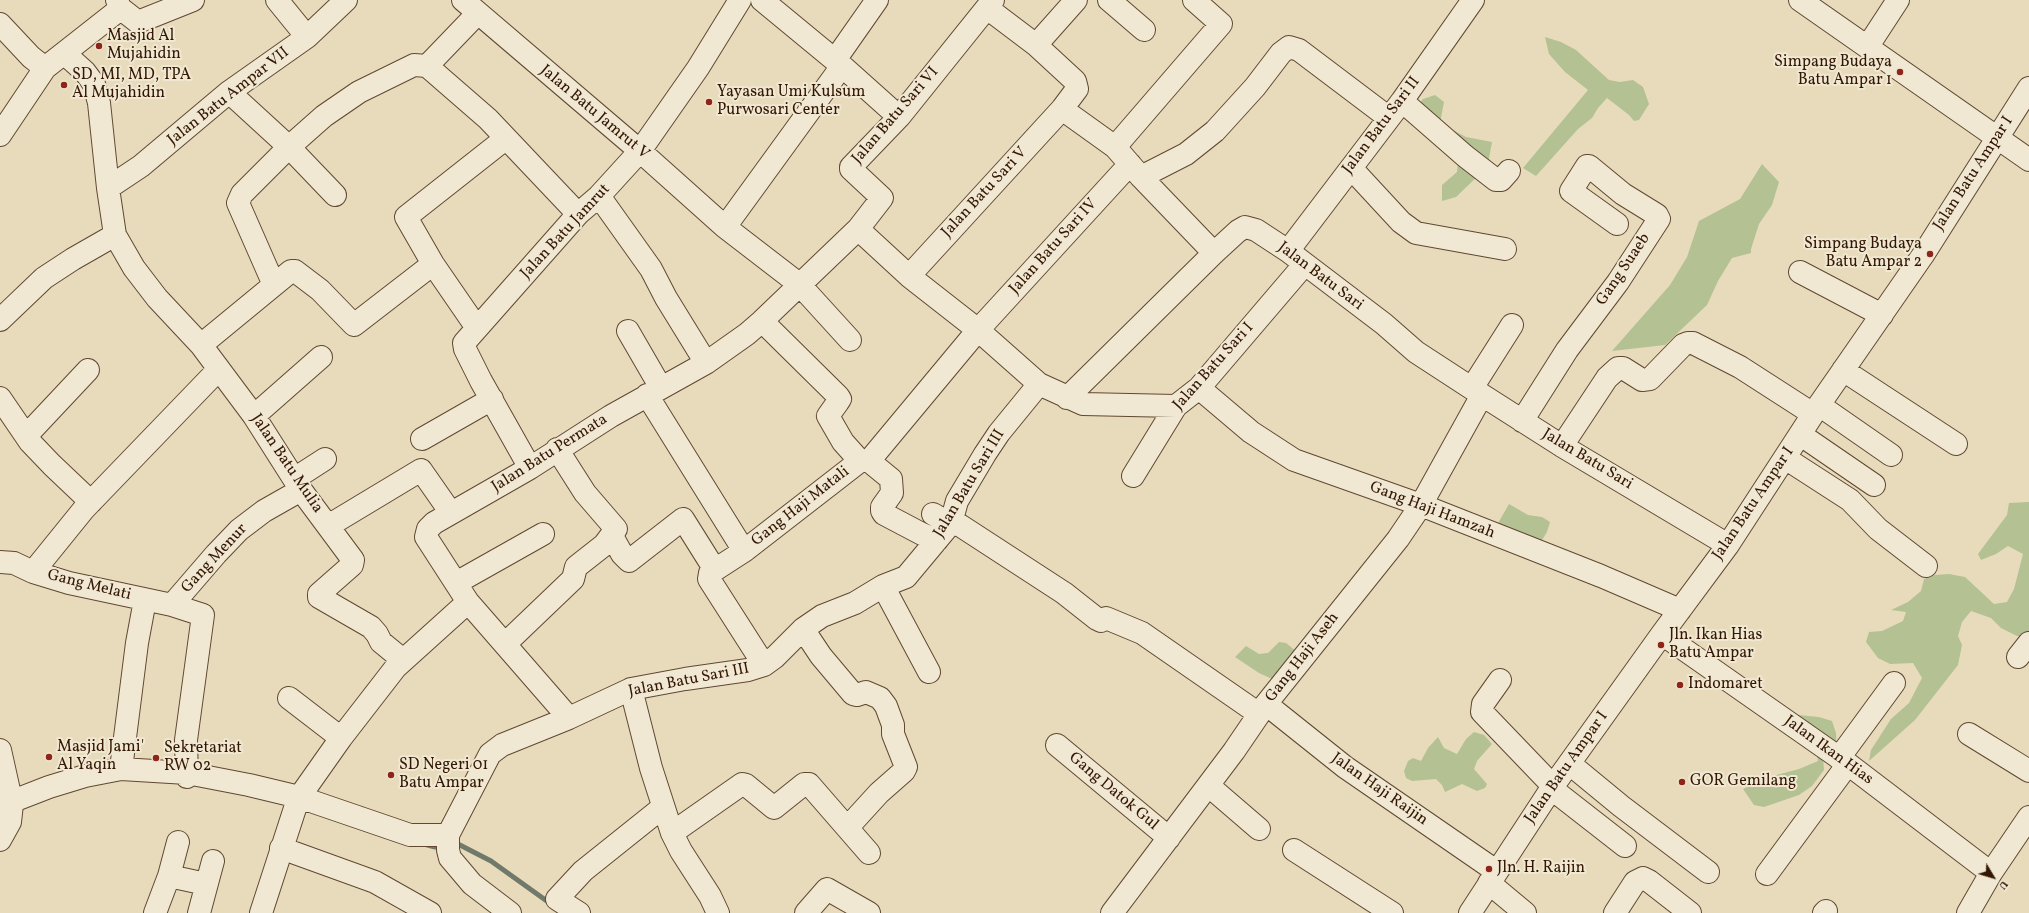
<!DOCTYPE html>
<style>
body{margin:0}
#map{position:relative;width:2029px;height:913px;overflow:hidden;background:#e8dbbc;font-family:Vollkorn,serif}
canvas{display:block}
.north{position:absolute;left:1973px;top:857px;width:40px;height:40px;-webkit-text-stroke:3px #f0e8d3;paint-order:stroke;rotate:128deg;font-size:11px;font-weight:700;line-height:16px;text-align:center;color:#331703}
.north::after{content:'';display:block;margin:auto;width:14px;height:18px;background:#331703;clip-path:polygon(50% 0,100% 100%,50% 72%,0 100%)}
</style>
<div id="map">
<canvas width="2029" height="913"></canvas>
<div class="north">U</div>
</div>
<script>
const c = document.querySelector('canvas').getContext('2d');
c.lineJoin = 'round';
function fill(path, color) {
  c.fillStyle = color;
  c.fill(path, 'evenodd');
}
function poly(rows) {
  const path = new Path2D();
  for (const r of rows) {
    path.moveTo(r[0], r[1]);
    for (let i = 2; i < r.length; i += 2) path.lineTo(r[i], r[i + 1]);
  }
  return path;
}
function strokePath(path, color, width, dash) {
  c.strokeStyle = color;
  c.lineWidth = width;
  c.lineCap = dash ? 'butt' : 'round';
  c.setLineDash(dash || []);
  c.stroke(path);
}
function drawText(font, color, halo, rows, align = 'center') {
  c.font = font + ' Vollkorn,serif';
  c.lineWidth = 4;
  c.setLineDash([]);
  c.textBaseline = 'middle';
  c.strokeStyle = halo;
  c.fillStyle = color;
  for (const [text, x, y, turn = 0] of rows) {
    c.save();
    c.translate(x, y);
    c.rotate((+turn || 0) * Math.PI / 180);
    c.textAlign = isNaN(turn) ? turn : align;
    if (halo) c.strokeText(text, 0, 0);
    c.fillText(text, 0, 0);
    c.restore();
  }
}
fill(poly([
 [1545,37,1561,42,1576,50,1609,80,1620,82,1633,80,1643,87,1649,104,1639,120,1634,121,1629,115,1607,98,1598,108,1592,118,1578,129,1536,176,1523,168,1588,90,1565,72,1549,54],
 [1435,95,1444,102,1440,123,1466,137,1492,142,1488,164,1480,174,1456,197,1442,201,1442,185,1457,172,1459,154,1415,110,1423,99],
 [1762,164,1779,182,1772,205,1759,224,1751,249,1751,253,1732,258,1718,281,1707,305,1665,345,1612,351,1670,285,1687,257,1699,221,1740,199],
 [2029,502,2029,636,2017,636,2001,628,1991,618,1971,611,1962,622,1958,636,1962,645,1958,665,1915,720,1869,761,1871,750,1891,719,1909,703,1922,678,1913,663,1890,664,1878,658,1866,642,1869,632,1882,631,1903,621,1906,612,1891,610,1908,602,1921,591,1924,579,1935,575,1949,574,1965,577,1994,604,2007,602,2014,589,2023,554,2008,546,1996,554,1981,560,1978,554,2007,515,2009,503],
 [1509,504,1528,515,1542,517,1550,522,1547,532,1536,550,1493,532],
 [1279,642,1286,643,1302,656,1283,684,1259,673,1235,657,1246,646,1259,654,1268,653],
 [1798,715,1819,717,1832,721,1836,733,1837,752,1823,758,1824,770,1812,786,1799,795,1764,807,1754,805,1743,789,1769,777,1799,769,1818,761,1815,744,1778,717],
 [1474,732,1484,735,1492,744,1477,761,1474,769,1487,784,1485,788,1477,791,1462,784,1445,792,1442,785,1436,779,1412,781,1406,778,1404,771,1408,761,1413,758,1421,761,1428,748,1438,737,1444,748,1457,754,1466,739]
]), '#b3c193');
strokePath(poly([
 [424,844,435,847,443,846],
 [453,844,456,843,491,861,551,904]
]), '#70796a', 5);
const minor = poly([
 [277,0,307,37],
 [463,0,640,151,725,227,799,284,850,340],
 [762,0,842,66,899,117],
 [1109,0,1144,30],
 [1800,0,2029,160],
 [120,8,138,22,193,0],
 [987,8,1036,45],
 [0,24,31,57,45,68,115,13,120,8,117,0],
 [1868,46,1898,0],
 [65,54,85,72,94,84,99,103,108,188,115,235,134,268,157,298,201,345,254,416,301,490,353,560,352,565,319,594,319,597,371,627,377,634,381,642,403,660],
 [835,60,877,0],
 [427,66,477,14],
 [229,92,289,147,335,195],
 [1402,101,1465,156,1496,180,1501,180,1509,171],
 [1062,109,1115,147,1141,177,1214,253],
 [0,135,45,68],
 [1115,147,1221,24,1194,0],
 [1351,168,1401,222,1416,233,1505,249],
 [1141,177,1186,154,1215,131,1255,87,1281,53,1289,47,1299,50,1389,118],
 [108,188,141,166,229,92,307,37,346,0],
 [599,196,651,269,666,298,706,363],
 [725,227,842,66],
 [858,229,909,276,978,330,1039,384,1083,404,1176,406],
 [1288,251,1402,101,1473,0],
 [1800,272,1882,315],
 [909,276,1062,109,1077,89,1075,81,1036,45,1076,0],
 [274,285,238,203,242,194,289,147,324,116,359,92,414,65,427,66,488,119,578,214],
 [0,320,44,278,73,259,115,235],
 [762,321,838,396,840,399,838,402,828,416,843,442,860,461],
 [477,328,433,264,406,217,505,139],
 [628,331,661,388],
 [201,345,291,271,295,271,320,290,354,325,433,264],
 [1843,370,1956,444],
 [1199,388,1251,432,1294,460,1421,505,1601,576,1680,610],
 [1472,388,1512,325],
 [647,395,744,551],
 [0,398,30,442,52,465,91,502],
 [1067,398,1214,253,1238,231,1245,227,1256,230,1288,251,1384,324,1416,352,1482,395,1562,446,1728,545],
 [1819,405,1891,455],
 [254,416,321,357],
 [1522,421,1567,350,1618,282,1659,219,1657,215,1623,194,1589,166,1587,166,1571,191,1617,224],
 [1801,435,1874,485],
 [26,436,88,370],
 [422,439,492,399],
 [1562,446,1607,378,1618,368,1623,368,1642,380,1650,379,1683,345,1688,343,1693,343,1740,367,1813,414],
 [1785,458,1850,500,1878,529,1926,566],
 [869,461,978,330,1130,164],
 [530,468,481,381,465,349,464,343,578,214,599,196,640,151,698,68,740,0],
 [1133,476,1176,406,1199,388,1304,265],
 [294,479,325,459],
 [933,514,945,521,961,526,1064,593,1097,619,1101,621,1106,618,1142,633,1259,714],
 [328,526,421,470,451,513],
 [612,536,622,554,629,561,683,519,715,570],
 [0,562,14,563,33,572,69,583,172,605,203,615,186,740,187,777],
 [33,572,84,509,218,370],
 [456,583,543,534],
 [883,586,929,672],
 [172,605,216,554,239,530,264,511,301,490],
 [803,629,821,656,853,694,857,695,866,692,880,698,886,706,893,725,893,734,906,767,904,771,879,793,848,827],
 [1662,634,1848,764,1991,873],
 [505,644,573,579,576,567,604,545,616,529,585,493,557,449],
 [2018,657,2029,643],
 [764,665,709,579,710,573,744,551,860,461,869,461,891,479,892,493,882,507,882,511,884,514,922,534,937,540],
 [1500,680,1483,704,1482,712,1553,786],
 [631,689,651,768,672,833,681,851,710,896,718,913],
 [289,698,341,738],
 [1266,704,1345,767,1496,871],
 [569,718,468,602,426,537,428,529,434,523,530,468,611,416,706,363,747,334,762,321,858,229,882,198,851,169,851,167,899,117,993,0],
 [1969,734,2029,771],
 [1057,745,1169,838],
 [0,750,12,804,10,822,0,840],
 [1839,758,1894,683],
 [1570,764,1621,806,1708,872],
 [121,769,137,643,145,600],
 [1209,786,1259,829],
 [1552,789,1625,846],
 [0,806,49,787,85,776,121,769,187,773,249,785,299,797,410,835,448,835],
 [672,833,742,784,746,785,774,808,804,784,809,784,869,853],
 [281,848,375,882,430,913],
 [1294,850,1392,913],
 [1767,874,1848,764],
 [169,876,206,884],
 [1489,883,1525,913],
 [155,913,169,876,178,842],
 [199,913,213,861],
 [261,913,298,799,341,738,396,667,468,602],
 [510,913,472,884,450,858,448,850,448,835,490,754,502,745,569,718,631,689,685,679,748,670,764,665,775,657,803,629,822,616,855,603,883,586,906,577,951,523,957,501,985,454,999,433,1039,384],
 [579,913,557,899,583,871,663,807],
 [806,913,827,889,869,913],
 [1112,913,1234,751,1266,704,1398,539,1421,505,1482,395],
 [1470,913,1553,786,1662,634,1728,545,1819,405,1923,255,2029,88],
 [1615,913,1635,882,1643,878,1649,881,1690,913],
 [1824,913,1826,911],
 [1968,913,1991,873,2029,817]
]);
strokePath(minor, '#604831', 24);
strokePath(minor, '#f0e8d3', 22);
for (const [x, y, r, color] of [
 [99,46,4,"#8f2418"],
 [1900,72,4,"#8f2418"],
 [64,85,4,"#8f2418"],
 [709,102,4,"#8f2418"],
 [1930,254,4,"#8f2418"],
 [1661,645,4,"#8f2418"],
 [1680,685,4,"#8f2418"],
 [49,757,4,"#8f2418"],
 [156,758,4,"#8f2418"],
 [391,775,4,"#8f2418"],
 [1682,782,4,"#8f2418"],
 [1489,869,4,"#8f2418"]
]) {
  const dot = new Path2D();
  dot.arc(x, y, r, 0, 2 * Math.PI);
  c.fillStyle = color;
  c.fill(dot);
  strokePath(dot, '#f0e8d3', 1.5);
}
drawText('16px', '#331703', '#f0e8d3', [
 ["Masjid Al",107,37],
 ["Mujahidin",107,55],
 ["Simpang Budaya",1892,63,"right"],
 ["Batu Ampar 1",1892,81,"right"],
 ["SD, MI, MD, TPA",72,76],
 ["Al Mujahidin",72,94],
 ["Yayasan Umi Kulsum",717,93],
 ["Purwosari Center",717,111],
 ["Simpang Budaya",1922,245,"right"],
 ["Batu Ampar 2",1922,263,"right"],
 ["Jln. Ikan Hias",1669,636],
 ["Batu Ampar",1669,654],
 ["Indomaret",1688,685],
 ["Masjid Jami'",57,748],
 ["Al Yaqin",57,766],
 ["Sekretariat",164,749],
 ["RW 02",164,767],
 ["SD Negeri 01",399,766],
 ["Batu Ampar",399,784],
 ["GOR Gemilang",1690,782],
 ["Jln. H. Raijin",1497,869]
], 'left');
drawText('16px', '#331703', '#f0e8d3', [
 ["Jalan Batu Ampar VII",229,97,-38],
 ["Jalan Batu Jamrut V",594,113,40],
 ["Jalan Batu Sari VI",896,116,-49],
 ["Jalan Batu Sari II",1382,126,-53],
 ["Jalan Batu Ampar I",1974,174,-57],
 ["Jalan Batu Sari V",985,193,-47],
 ["Jalan Batu Jamrut",566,232,-47],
 ["Jalan Batu Sari IV",1054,247,-48],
 ["Gang Suaeb",1624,270,-56],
 ["Jalan Batu Sari",1320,277,37],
 ["Jalan Batu Sari I",1214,367,-48],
 ["Jalan Batu Permata",550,454,-32],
 ["Jalan Batu Sari",1587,460,31],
 ["Jalan Batu Mulia",286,464,56],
 ["Jalan Batu Sari III",970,484,-59],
 ["Jalan Batu Ampar I",1754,504,-56],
 ["Gang Haji Matali",801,507,-38],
 ["Gang Haji Hamzah",1432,511,21],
 ["Gang Menur",215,559,-47],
 ["Gang Melati",89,586,14],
 ["Gang Haji Aseh",1303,658,-52],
 ["Jalan Batu Sari III",689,681,-11],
 ["Jalan Ikan Hias",1828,751,36],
 ["Jalan Batu Ampar I",1567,768,-55],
 ["Jalan Haji Raijin",1379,790,35],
 ["Gang Datok Gul",1113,792,40]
]);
</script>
